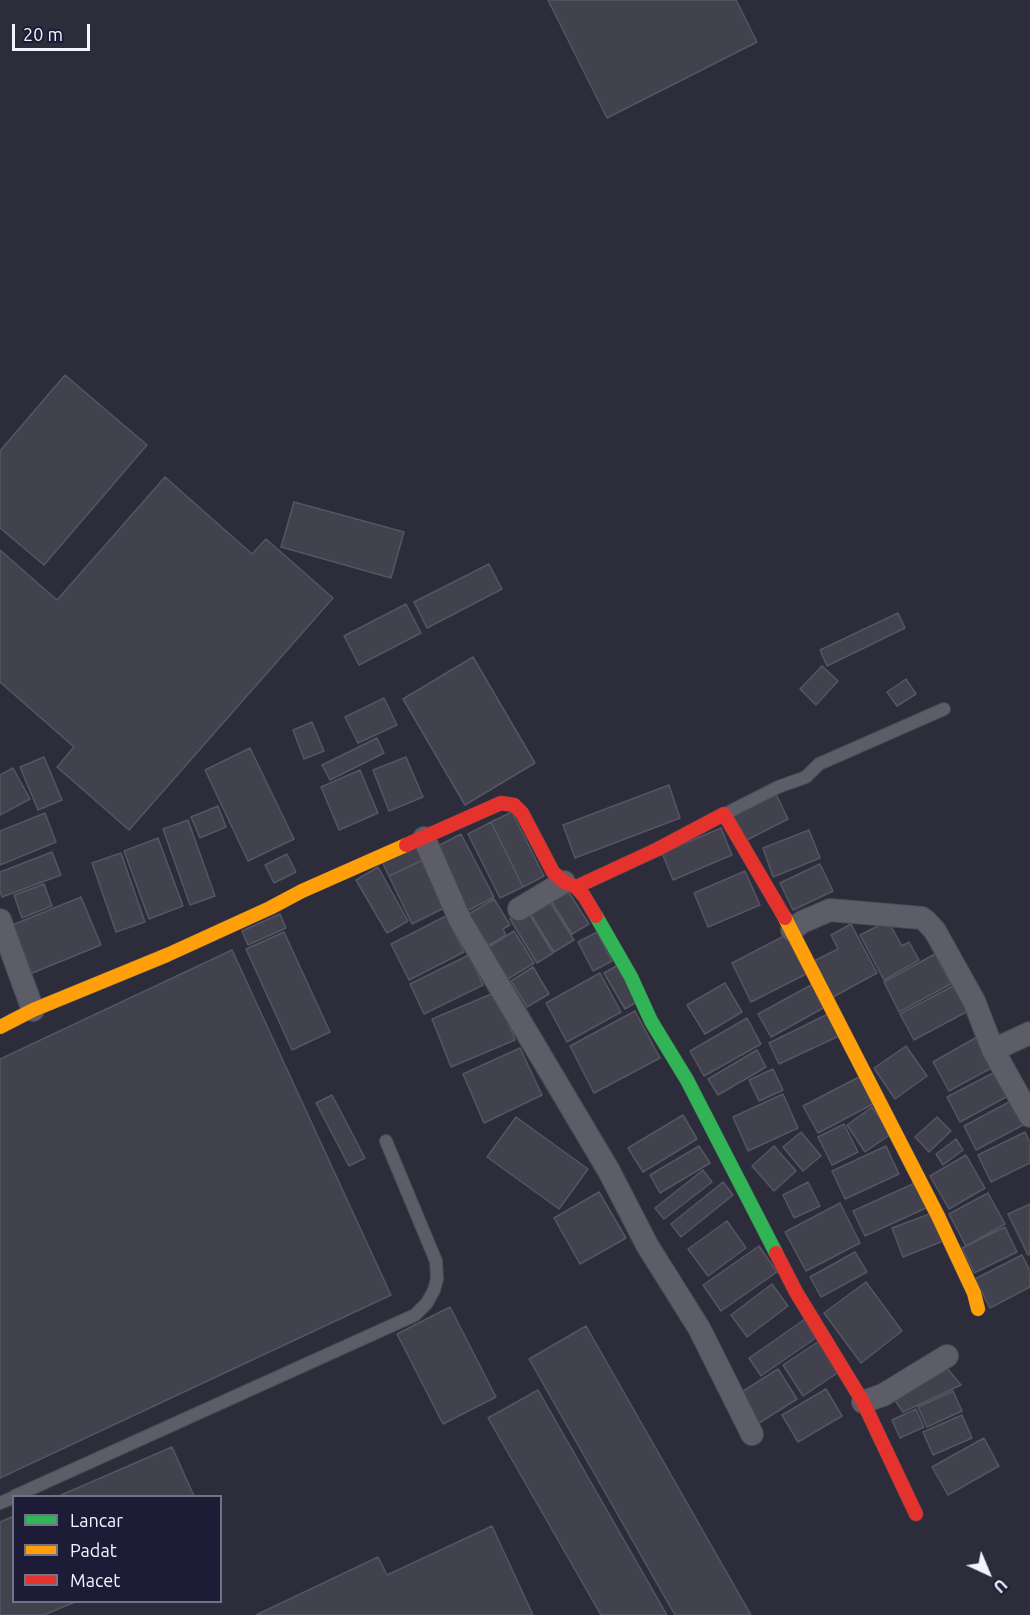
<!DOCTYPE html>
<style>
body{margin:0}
#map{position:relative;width:1030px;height:1615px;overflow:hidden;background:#2c2c3b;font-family:Ubuntu,sans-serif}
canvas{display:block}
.legend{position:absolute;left:12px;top:1495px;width:210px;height:108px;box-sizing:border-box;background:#1d1c37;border:2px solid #737287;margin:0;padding:8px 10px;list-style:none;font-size:18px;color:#f3f4ff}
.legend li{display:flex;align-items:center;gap:12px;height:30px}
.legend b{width:30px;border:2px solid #737287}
.north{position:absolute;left:958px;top:1543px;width:60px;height:60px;-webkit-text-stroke:4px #1d1c37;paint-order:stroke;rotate:136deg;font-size:16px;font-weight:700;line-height:24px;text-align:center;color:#f3f4ff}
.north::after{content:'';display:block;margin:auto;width:21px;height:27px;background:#f3f4ff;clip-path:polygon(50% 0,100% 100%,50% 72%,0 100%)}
.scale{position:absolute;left:12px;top:24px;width:78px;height:27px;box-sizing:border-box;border:3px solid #f3f4ff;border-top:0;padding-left:8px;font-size:18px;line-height:21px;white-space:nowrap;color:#f3f4ff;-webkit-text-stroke:4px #1d1c37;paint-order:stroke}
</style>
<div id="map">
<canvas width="1030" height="1615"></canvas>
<ul class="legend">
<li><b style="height:8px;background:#30b455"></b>Lancar</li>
<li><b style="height:8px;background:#ff9f0a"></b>Padat</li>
<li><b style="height:8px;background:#e5322d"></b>Macet</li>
</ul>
<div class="north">U</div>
<div class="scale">20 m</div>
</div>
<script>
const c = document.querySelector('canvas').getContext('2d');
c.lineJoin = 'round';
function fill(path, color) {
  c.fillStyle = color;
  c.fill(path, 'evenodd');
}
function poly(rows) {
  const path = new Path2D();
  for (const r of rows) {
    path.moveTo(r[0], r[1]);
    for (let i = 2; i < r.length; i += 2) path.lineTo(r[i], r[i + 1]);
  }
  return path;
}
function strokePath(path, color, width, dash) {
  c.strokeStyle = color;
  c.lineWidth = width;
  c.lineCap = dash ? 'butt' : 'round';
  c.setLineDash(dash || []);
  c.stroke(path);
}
const building = poly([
 [548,0,736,0,757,42,607,118,548,0],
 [65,375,147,445,44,565,0,528,0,451,65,375],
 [165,477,252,554,266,539,333,598,129,830,57,767,74,747,0,682,0,550,57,600,165,477],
 [294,502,404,532,391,578,281,547,294,502],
 [489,564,502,589,427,628,414,602,489,564],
 [406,604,421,633,359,665,344,636,406,604],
 [898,613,905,628,827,666,820,650,898,613],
 [473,657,535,763,465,805,403,699,473,657],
 [822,666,838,681,816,705,800,689,822,666],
 [906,679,916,694,897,706,887,692,906,679],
 [384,698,397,725,358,743,345,717,384,698],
 [312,722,324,751,304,759,293,730,312,722],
 [377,738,384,753,330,780,322,765,377,738],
 [250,748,294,839,248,861,205,770,250,748],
 [44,757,62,800,38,810,20,767,44,757],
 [406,757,423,797,389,811,373,770,406,757],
 [13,768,30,799,0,815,0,775,13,768],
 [360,770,378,813,339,830,321,787,360,770],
 [669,785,680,818,575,858,563,825,669,785],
 [774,790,788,819,745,841,731,812,774,790],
 [218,806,226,827,200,838,191,817,218,806],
 [512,812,544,876,523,887,491,822,512,812],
 [45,813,56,842,0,865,0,831,45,813],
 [188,820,215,896,190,905,163,829,188,820],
 [491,822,523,887,500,898,468,834,491,822],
 [721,828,732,855,673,880,662,853,721,828],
 [809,830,820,858,773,877,763,848,809,830],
 [461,834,494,897,467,911,434,848,461,834],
 [158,838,183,906,149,919,124,851,158,838],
 [415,843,423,860,389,876,381,860,415,843],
 [52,852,61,875,2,897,0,891,0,872,52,852],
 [121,853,145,922,116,932,92,863,121,853],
 [287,854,296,872,274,883,265,865,287,854],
 [423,860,446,907,412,924,389,876,423,860],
 [820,864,833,891,793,910,780,883,820,864],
 [378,867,408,921,387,933,356,880,378,867],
 [745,871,760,905,708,927,694,893,745,871],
 [44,884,52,906,22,918,14,895,44,884],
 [566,888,589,924,572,934,550,899,566,888],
 [546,896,574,940,554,952,527,908,546,896],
 [81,897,101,945,25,976,5,928,81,897],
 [494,899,510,925,503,929,506,935,489,945,485,940,481,942,465,916,494,899],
 [526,909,553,953,537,963,510,919,526,909],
 [280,914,286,928,248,945,242,931,280,914],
 [446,916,464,952,409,980,391,944,446,916],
 [888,921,902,946,909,942,919,960,884,980,860,935,888,921],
 [851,924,877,973,833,997,814,961,838,949,831,935,851,924],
 [514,931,534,963,503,982,484,950,514,931],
 [284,932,330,1032,292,1050,246,949,284,932],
 [597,932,612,961,593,971,578,942,597,932],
 [786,935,806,974,751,1002,732,963,786,935],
 [232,950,391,1295,0,1478,0,1059,232,950],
 [935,954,951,984,899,1012,884,982,935,954],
 [469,955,483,985,424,1014,410,984,469,955],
 [618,965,638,1001,625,1009,604,973,618,965],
 [533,967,549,994,527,1007,511,981,533,967],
 [600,973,621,1012,567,1042,546,1003,600,973],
 [725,983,742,1012,705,1034,687,1005,725,983],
 [813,984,825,1007,771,1037,758,1014,813,984],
 [955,985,968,1011,914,1040,900,1014,955,985],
 [496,992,515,1040,451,1067,432,1019,496,992],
 [635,1011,660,1058,594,1093,570,1046,635,1011],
 [828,1014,839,1036,779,1064,769,1043,828,1014],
 [747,1018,761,1044,704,1076,690,1051,747,1018],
 [977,1037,993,1067,949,1091,933,1062,977,1037],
 [906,1046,927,1076,895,1099,874,1068,906,1046],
 [520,1048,542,1095,484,1123,463,1074,520,1048],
 [757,1050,766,1067,718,1095,708,1079,757,1050],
 [773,1069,783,1090,759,1101,749,1080,773,1069],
 [995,1072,1008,1096,960,1122,947,1097,995,1072],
 [859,1077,873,1104,818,1133,803,1106,859,1077],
 [783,1094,798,1128,748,1151,733,1117,783,1094],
 [332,1095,365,1158,349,1166,316,1103,332,1095],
 [1011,1101,1023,1125,976,1150,964,1126,1011,1101],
 [872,1107,891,1134,865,1152,847,1125,872,1107],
 [683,1115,697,1139,643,1172,628,1148,683,1115],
 [516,1117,588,1169,559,1209,487,1157,516,1117],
 [937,1117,951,1131,929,1152,915,1137,937,1117],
 [844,1124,858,1152,832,1165,818,1137,844,1124],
 [801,1132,821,1156,803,1171,783,1147,801,1132],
 [1025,1132,1030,1143,1030,1163,991,1182,978,1155,1025,1132],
 [956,1139,963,1150,943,1165,936,1154,956,1139],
 [699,1146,710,1163,660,1193,650,1175,699,1146],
 [774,1146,796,1171,774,1191,752,1166,774,1146],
 [886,1146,899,1174,845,1199,832,1171,886,1146],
 [966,1155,985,1188,949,1209,930,1176,966,1155],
 [703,1170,712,1182,664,1219,655,1208,703,1170],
 [723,1182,733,1195,681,1237,671,1224,723,1182],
 [808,1182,820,1206,794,1218,783,1195,808,1182],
 [917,1182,928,1207,865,1236,853,1211,917,1182],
 [599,1192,626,1238,580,1264,554,1218,599,1192],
 [988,1193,1005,1224,966,1246,949,1214,988,1193],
 [840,1203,860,1243,806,1271,785,1232,840,1203],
 [1030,1204,1030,1254,1028,1255,1008,1214,1030,1204],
 [932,1213,943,1241,903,1257,892,1228,932,1213],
 [727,1221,746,1248,708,1276,688,1249,727,1221],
 [1005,1227,1017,1252,974,1273,962,1248,1005,1227],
 [759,1246,777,1272,721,1311,703,1285,759,1246],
 [855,1252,867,1272,821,1297,810,1277,855,1252],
 [1022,1255,1030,1271,1030,1287,990,1308,975,1279,1022,1255],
 [866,1282,902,1331,861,1363,824,1313,866,1282],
 [772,1284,788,1306,747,1337,731,1315,772,1284],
 [450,1307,496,1397,443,1424,397,1334,450,1307],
 [808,1317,820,1335,761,1376,749,1358,808,1317],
 [586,1326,751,1615,675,1615,529,1359,586,1326],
 [819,1341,839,1372,803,1396,783,1365,819,1341],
 [946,1367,961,1385,903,1412,892,1396,946,1367],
 [778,1369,797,1399,759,1423,740,1393,778,1369],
 [826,1389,842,1416,798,1442,782,1415,826,1389],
 [538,1390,667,1615,601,1615,488,1418,538,1390],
 [953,1391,962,1411,927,1427,918,1407,953,1391],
 [916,1409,924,1427,900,1438,892,1420,916,1409],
 [962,1415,972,1438,933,1455,923,1432,962,1415],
 [984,1438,999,1466,948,1495,932,1467,984,1438],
 [172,1447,194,1496,59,1496,172,1447],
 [14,1516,14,1602,75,1602,44,1615,0,1615,0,1522,14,1516],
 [492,1526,533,1615,256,1615,378,1557,387,1575,492,1526]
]);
fill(building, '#42424e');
strokePath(building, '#555662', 1.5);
const lane = poly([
 [725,814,778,787,806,777,819,764,944,709],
 [15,1496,415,1315,427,1303,434,1290,437,1279,436,1261,386,1141],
 [0,1503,14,1497]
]);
const street = poly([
 [424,838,460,920,609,1171,647,1245,699,1328,752,1434],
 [519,909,564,882],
 [0,920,33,1010],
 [792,930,802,922,830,910,922,918,926,921,935,931,974,1001,993,1050,1030,1116],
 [993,1050,1030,1033],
 [863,1402,883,1395,947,1356]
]);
const fast = poly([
 [596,916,631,977,651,1021,687,1080,776,1253]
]);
const slow = poly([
 [785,918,938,1216,974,1293,978,1309],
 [0,1027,33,1010,167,955,270,908,302,891,406,845]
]);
const jam = poly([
 [406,845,501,803,514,805,522,813,553,872,564,882,576,887,584,896,596,916],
 [576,887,658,849,724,814,785,918],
 [776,1253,796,1292,863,1402,916,1514]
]);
strokePath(lane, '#4a4a55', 14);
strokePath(street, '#4a4a55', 24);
strokePath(fast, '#4a4a55', 15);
strokePath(slow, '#4a4a55', 15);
strokePath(jam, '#4a4a55', 15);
strokePath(lane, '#5d5d67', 12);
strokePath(street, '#5d5d67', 22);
strokePath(fast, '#30b455', 14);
strokePath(slow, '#ff9f0a', 14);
strokePath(jam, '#e5322d', 14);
</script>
